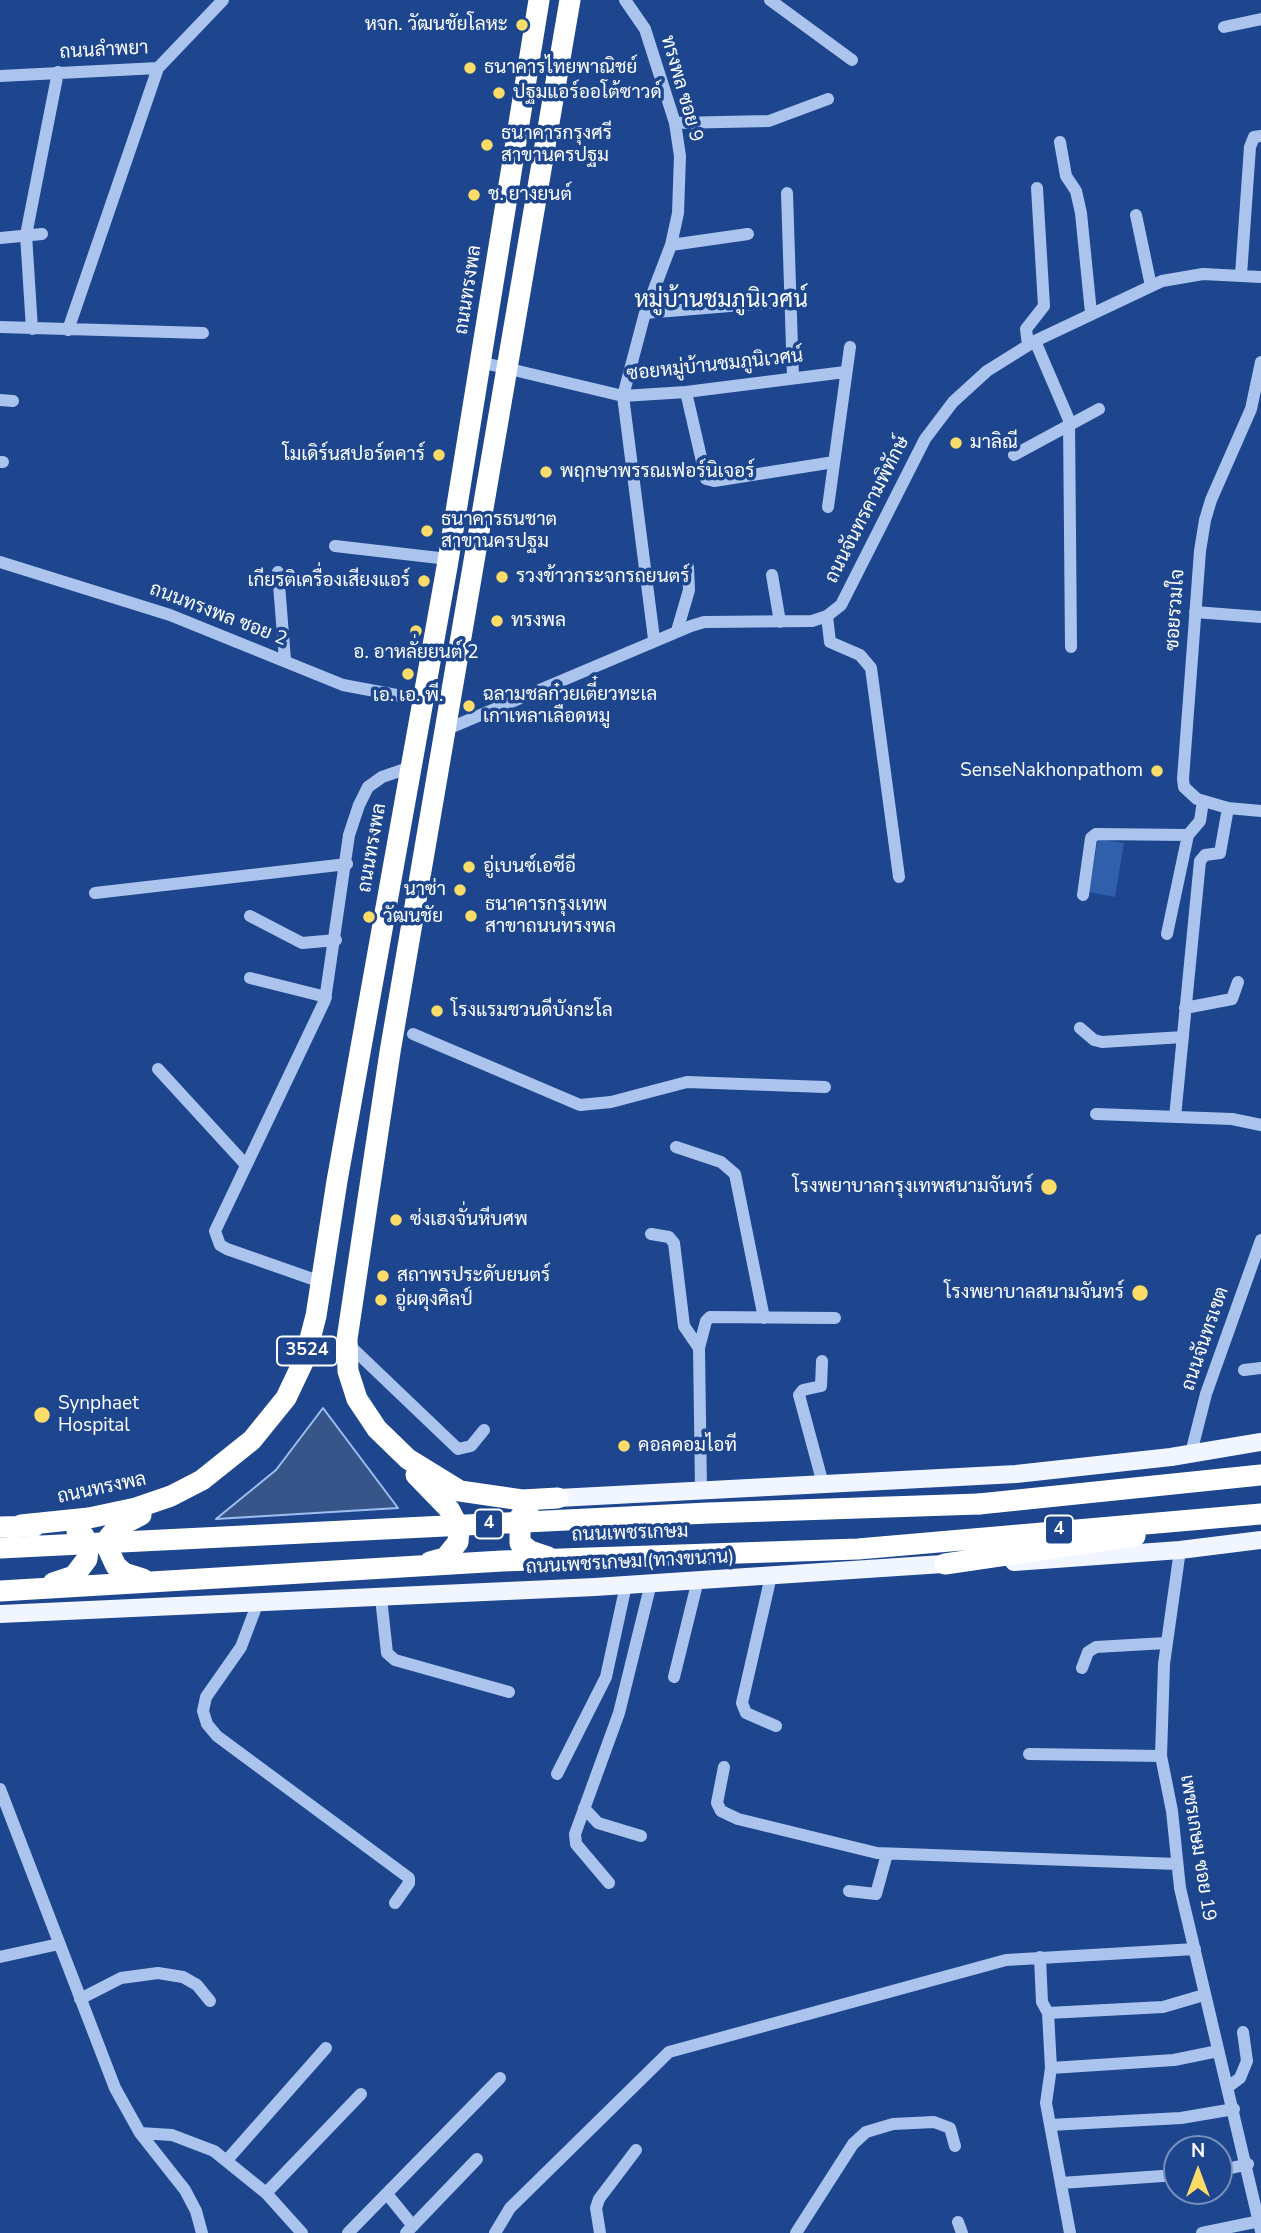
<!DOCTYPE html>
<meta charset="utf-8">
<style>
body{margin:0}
#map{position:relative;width:1261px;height:2233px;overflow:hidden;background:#1d468e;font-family:"Nunito Sans",sans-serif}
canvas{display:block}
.north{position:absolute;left:1163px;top:2135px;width:70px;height:70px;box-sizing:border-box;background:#1d468e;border:2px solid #7790bb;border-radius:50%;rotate:0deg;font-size:19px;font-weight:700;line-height:28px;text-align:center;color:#fff}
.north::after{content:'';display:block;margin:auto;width:24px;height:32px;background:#fcdc69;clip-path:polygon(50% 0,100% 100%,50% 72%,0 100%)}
</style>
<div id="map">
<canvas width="1261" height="2233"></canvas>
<div class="north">N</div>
</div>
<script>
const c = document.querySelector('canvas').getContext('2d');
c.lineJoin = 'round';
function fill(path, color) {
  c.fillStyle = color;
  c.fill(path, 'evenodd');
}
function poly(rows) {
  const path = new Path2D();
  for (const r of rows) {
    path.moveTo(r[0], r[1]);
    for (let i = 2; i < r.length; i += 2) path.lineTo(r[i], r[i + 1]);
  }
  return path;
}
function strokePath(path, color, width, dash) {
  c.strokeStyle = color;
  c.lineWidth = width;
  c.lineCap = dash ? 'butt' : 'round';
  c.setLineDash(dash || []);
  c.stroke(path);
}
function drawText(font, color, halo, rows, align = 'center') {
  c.font = font + ' "Nunito Sans",Sarabun,sans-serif';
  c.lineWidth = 7;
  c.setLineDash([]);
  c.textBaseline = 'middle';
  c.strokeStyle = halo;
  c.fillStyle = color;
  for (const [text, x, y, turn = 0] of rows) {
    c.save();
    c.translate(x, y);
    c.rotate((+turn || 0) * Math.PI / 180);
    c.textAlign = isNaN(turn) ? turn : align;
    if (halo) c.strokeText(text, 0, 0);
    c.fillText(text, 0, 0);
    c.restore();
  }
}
fill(poly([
 [1098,839,1124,843,1115,897,1089,892]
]), '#305fab');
const water = poly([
 [323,1408,398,1508,216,1519,276,1470,323,1408]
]);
fill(water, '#38558a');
strokePath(water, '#9ebeef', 2);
strokePath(poly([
 [625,0,645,29,675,123,680,156,678,213,671,245,645,313,623,396,654,639],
 [770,0,852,60],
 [1224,27,1261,19],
 [0,76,158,68,223,0],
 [675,123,769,121,828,99],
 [1060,142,1066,176,1076,191,1081,213,1091,313],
 [787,193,793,378],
 [1136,215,1151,286],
 [0,238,42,234],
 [671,245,748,234],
 [1241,275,1250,147,1254,137,1261,136],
 [645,313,790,301],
 [0,327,203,333],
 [32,329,26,235,58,72],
 [68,330,158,68],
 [1035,341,1069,420,1071,647],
 [1028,345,1026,329,1044,306,1037,188],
 [480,362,623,396,686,392,845,372],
 [1261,362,1251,409,1211,500,1205,520,1200,551,1183,779,1184,787,1197,799,1228,808,1261,811],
 [686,392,706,479,714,481,834,462],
 [0,400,13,401],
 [1014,455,1099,409],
 [0,462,3,462],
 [828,507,850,347],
 [335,546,448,559],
 [0,562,170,615,343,685,423,700],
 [278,572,285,660],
 [772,575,780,622],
 [1195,612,1261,617],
 [827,616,830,642,860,655,871,668,899,877],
 [677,631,689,590,688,567],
 [445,730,691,626,704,622,812,621,827,616,841,605,925,439,953,402,987,371,1035,341,1162,281,1203,274,1261,277],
 [95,893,347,864],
 [1083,895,1091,838,1096,834,1188,835],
 [250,916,302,943,336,940],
 [1167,934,1188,835,1200,821,1203,801],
 [250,978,326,997],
 [1185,1008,1232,999,1238,982],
 [1080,1028,1094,1040,1102,1042,1183,1037],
 [413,1034,580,1105,611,1102,687,1082,825,1087],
 [158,1069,246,1165],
 [1096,1114,1232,1119,1261,1125],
 [1175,1117,1200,861,1205,855,1220,853,1228,808],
 [676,1147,721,1162,735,1174,764,1318],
 [651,1234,669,1237,674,1243,684,1326,699,1348],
 [321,1282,227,1249,220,1245,215,1231,325,1000,349,835,359,805,368,787,382,777,411,767],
 [347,1343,458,1449,471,1446,484,1430],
 [822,1361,821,1386,803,1390,799,1395,823,1484],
 [1244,1370,1261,1368],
 [1191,1453,1206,1394,1261,1240],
 [701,1490,699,1348,706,1321,710,1317,835,1318],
 [1180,1550,1164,1664,1161,1756,1172,1811,1180,1888,1261,2231],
 [771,1576,742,1703,746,1713,776,1726],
 [381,1598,387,1653,395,1660,509,1692],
 [258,1602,241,1647,206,1697,203,1711,207,1724,217,1736,409,1878,409,1883,395,1903],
 [1082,1668,1088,1652,1096,1647,1166,1643],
 [674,1677,698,1580],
 [1029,1754,1161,1756],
 [724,1767,717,1803,721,1811,738,1819,877,1853,1177,1864],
 [557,1774,606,1677,626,1585],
 [0,1789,115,2088,140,2133,185,2190,196,2211,202,2233],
 [584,1808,598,1823,641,1836],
 [609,1883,576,1844,575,1834,619,1713,651,1583],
 [849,1891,876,1894,887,1854],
 [0,1957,59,1944],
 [1040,1957,1042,2002,1048,2013,1051,2068,1046,2103,1070,2233],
 [80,1999,121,1978,158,1973,183,1977,197,1985,210,2001],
 [1048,2013,1163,2007,1204,1995],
 [1051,2068,1174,2060,1218,2051],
 [1228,2087,1240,2078,1247,2061,1243,2032],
 [1050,2125,1181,2118,1234,2109],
 [140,2133,172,2135,214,2151,266,2193,302,2233],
 [227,2160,326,2048],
 [1219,2171,1248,2164],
 [1061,2183,1177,2175],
 [266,2193,361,2094],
 [387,2194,413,2226],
 [958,2222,962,2233],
 [348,2233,500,2078],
 [406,2233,477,2159],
 [495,2233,510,2208,669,2052,1006,1960,1195,1949],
 [600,2233,596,2208,599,2199,636,2150],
 [796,2233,853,2144,866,2132,893,2124,934,2122,950,2128,955,2146],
 [1202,2233,1260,2221]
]), '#abc4ed', 12);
strokePath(poly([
 [558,1498,1016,1474,1171,1457,1261,1442],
 [1014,1562,1180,1550,1261,1540],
 [0,1614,595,1587,958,1563]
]), '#f1f5ff', 18);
strokePath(poly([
 [416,1475,449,1509,459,1528,458,1542,445,1558,430,1562],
 [558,1498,522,1500,460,1491,408,1459,377,1429,357,1399,348,1371,347,1339,390,1052,570,0],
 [979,1504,1261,1475],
 [528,1509,520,1517,520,1543,530,1551,548,1557],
 [141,1515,118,1527,109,1537,109,1551,116,1566,124,1573,143,1579],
 [21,1525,89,1518,136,1508,171,1496,202,1480,252,1440,286,1398,305,1358,316,1316,337,1181,447,567,539,0],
 [0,1527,35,1526],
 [945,1564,1135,1536],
 [53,1583,74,1576,87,1559,88,1549,84,1536,77,1531],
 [0,1591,502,1561,858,1549,1261,1514]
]), '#fff', 21);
strokePath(poly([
 [0,1548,708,1513,979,1504]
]), '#fff', 21);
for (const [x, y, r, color] of [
 [522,25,7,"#fcdc69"],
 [470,68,7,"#fcdc69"],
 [499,93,7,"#fcdc69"],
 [487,145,7,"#fcdc69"],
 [474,195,7,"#fcdc69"],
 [956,443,7,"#fcdc69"],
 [439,455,7,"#fcdc69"],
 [546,472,7,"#fcdc69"],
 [427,531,7,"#fcdc69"],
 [502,577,7,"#fcdc69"],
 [424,581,7,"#fcdc69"],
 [497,621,7,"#fcdc69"],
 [416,631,7,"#fcdc69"],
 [408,674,7,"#fcdc69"],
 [469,706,7,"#fcdc69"],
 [1157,771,7,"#fcdc69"],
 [469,867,7,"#fcdc69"],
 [460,890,7,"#fcdc69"],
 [471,916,7,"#fcdc69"],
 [369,917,7,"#fcdc69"],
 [437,1011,7,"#fcdc69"],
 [1049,1187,9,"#fcdc69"],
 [396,1220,7,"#fcdc69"],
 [383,1276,7,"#fcdc69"],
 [1140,1293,9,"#fcdc69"],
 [381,1300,7,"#fcdc69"],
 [42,1415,9,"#fcdc69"],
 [624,1446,7,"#fcdc69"]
]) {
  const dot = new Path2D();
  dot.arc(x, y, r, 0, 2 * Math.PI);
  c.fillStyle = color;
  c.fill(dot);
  strokePath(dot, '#1d468e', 2.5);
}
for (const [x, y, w] of [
 [307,1351,60],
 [489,1524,28],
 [1059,1530,28]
]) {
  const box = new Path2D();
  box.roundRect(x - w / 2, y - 14.5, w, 29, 5);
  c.fillStyle = '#1d468e';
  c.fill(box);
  strokePath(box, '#fff', 2);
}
drawText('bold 18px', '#fff', null, [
 ["3524",307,1351],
 ["4",489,1524],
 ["4",1059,1530]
]);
drawText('19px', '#fff', '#1d468e', [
 ["หจก. วัฒนชัยโลหะ",508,25,"right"],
 ["ธนาคารไทยพาณิชย์",484,68],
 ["ปฐมแอร์ออโต้ซาวด์",513,93],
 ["ธนาคารกรุงศรี",501,134],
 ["สาขานครปฐม",501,156],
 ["ช. ยางยนต์",488,195],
 ["มาลิณี",970,443],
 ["โมเดิร์นสปอร์ตคาร์",425,455,"right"],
 ["พฤกษาพรรณเฟอร์นิเจอร์",560,472],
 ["ธนาคารธนชาต",441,520],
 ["สาขานครปฐม",441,542],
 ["รวงข้าวกระจกรถยนตร์",516,577],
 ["เกียรติเครื่องเสียงแอร์",410,581,"right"],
 ["ทรงพล",511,621],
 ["อ. อาหลั่ยยนต์ 2",416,653,"center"],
 ["ฉลามชลก๋วยเตี๋ยวทะเล",483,695],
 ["เกาเหลาเลือดหมู",483,717],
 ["เอ. เอ. พี.",408,696,"center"],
 ["SenseNakhonpathom",1143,771,"right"],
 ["อู่เบนซ์เอซีอี",483,867],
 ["นาซ่า",446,890,"right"],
 ["ธนาคารกรุงเทพ",485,905],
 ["สาขาถนนทรงพล",485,927],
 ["วัฒนชัย",383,917],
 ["โรงแรมชวนดีบังกะโล",451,1011],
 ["โรงพยาบาลกรุงเทพสนามจันทร์",1033,1187,"right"],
 ["ซ่งเฮงจั่นหีบศพ",410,1220],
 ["สถาพรประดับยนตร์",397,1276],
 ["โรงพยาบาลสนามจันทร์",1124,1293,"right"],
 ["อู่ผดุงศิลป์",395,1300],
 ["Synphaet",58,1404],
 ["Hospital",58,1426],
 ["คอลคอมไอที",638,1446]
], 'left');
drawText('19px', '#fff', '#1d468e', [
 ["ถนนลำพยา",104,51,-3],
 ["ทรงพล ซอย 9",681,89,74],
 ["ถนนทรงพล",469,290,-81],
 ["ซอยหมู่บ้านชมภูนิเวศน์",715,366,-6],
 ["ถนนจันทรคามพิทักษ์",868,510,-63],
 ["ซอยรวมใจ",1176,610,-86],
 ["ถนนทรงพล ซอย 2",218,615,21],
 ["ถนนทรงพล",373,848,-80],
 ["ถนนจันทรเขต",1206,1339,-71],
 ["ถนนทรงพล",102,1489,-12],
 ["ถนนเพชรเกษม",630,1534,-2],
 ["ถนนเพชรเกษม (ทางขนาน)",630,1563,-3],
 ["เพชรเกษม ซอย 19",1197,1848,81]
]);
drawText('23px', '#fff', '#1d468e', [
 ["หมู่บ้านชมภูนิเวศน์",721,301]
]);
</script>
